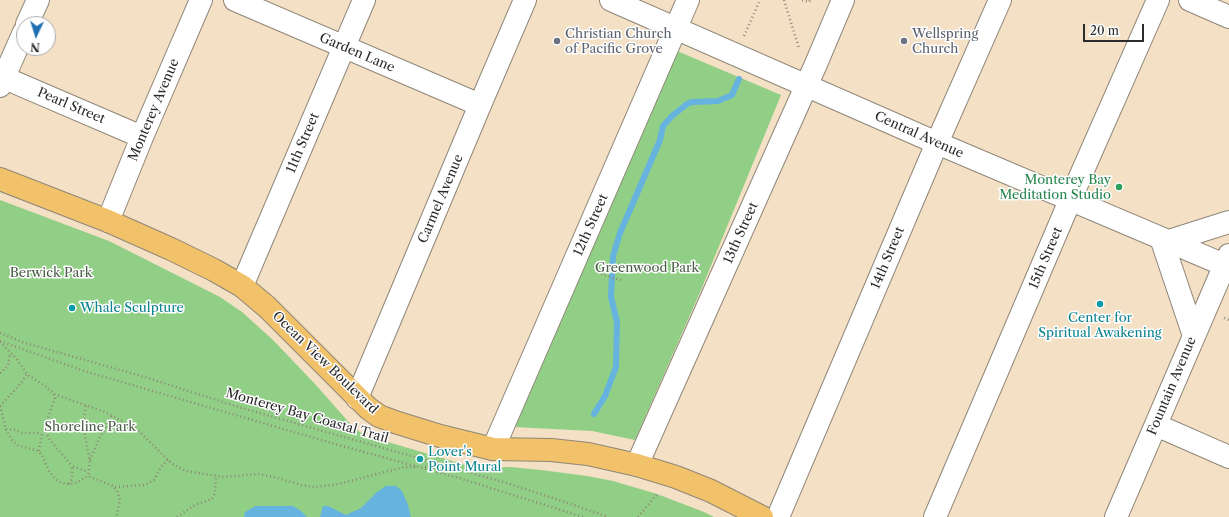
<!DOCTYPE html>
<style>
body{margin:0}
#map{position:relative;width:1229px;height:517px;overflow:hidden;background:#f3e0c5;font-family:"Libre Caslon Text",serif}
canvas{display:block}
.north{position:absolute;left:16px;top:16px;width:40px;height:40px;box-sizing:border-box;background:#fff;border:1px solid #aaa;border-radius:50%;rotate:184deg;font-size:11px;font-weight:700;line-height:16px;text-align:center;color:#2b2b2b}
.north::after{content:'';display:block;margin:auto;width:14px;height:18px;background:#1f6fb2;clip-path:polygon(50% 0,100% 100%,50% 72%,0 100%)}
.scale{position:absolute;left:1083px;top:24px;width:61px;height:18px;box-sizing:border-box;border:2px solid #2b2b2b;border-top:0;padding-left:5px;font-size:12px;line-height:14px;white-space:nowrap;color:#2b2b2b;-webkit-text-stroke:3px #fff;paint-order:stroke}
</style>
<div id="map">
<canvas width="1229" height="517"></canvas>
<div class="north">N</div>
<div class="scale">20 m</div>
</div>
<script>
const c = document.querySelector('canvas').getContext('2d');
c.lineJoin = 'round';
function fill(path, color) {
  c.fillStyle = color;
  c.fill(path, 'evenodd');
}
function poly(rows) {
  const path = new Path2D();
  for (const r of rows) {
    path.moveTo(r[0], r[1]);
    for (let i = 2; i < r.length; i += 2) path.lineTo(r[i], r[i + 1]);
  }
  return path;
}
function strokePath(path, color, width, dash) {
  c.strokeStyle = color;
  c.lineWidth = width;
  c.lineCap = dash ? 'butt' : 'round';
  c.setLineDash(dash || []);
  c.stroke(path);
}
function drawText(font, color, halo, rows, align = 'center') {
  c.font = font + ' "Libre Caslon Text",serif';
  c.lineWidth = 3;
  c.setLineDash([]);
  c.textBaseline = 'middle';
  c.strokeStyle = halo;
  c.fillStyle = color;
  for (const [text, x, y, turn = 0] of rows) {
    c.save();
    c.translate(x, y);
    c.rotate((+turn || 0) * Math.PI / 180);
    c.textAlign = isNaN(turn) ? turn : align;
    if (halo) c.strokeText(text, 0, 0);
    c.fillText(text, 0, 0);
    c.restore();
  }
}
fill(poly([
 [677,51,781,95,701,290,635,440,592,431,514,427],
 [0,200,109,241,220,297,242,312,273,340,315,384,353,427,364,435,476,468,511,467,541,470,587,476,613,481,657,494,704,512,714,517,0,517]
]), '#90cf85');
fill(poly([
 [386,486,396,486,402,491,408,505,411,517,320,517,323,506,328,506,346,515,361,508,377,492],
 [256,506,293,506,301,511,307,517,244,517,245,512]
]), '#66b3df');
strokePath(poly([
 [594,414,605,396,616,367,617,322,611,297,613,256,620,233,660,140,663,126,672,116,687,104,692,102,718,101,732,95,739,79]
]), '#66b3df', 6);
const minor = poly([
 [235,0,480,105],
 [611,0,937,143,1229,267],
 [1190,0,1229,17],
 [27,24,38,0],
 [0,76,142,137],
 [0,86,24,32],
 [108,221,142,137,201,0],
 [1161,238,1194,336],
 [1169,241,1229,222],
 [242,286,364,0],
 [357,398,480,105,525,0],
 [1156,425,1229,457],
 [493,449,688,0],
 [637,465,816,64,843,0],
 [778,517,937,143,1000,0],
 [935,517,1080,177,1158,0],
 [1116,517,1229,255]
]);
const major = poly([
 [0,179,108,221,171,249,214,270,242,286,267,307,368,408,379,416,395,422,440,436,493,449,551,450,588,454,637,465,676,477,711,491,762,517]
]);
strokePath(minor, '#8f8678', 24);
strokePath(major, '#8f8678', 24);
strokePath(poly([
 [784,0,799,48],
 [802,0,809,2,810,0],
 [744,36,760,0],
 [601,274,621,280],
 [1224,318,1229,320],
 [0,333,25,343,138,375,242,408,510,484,568,503,608,517],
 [0,341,84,371,335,444,459,478,583,517],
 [0,342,16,358,28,375,45,386,54,394,105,412,124,422,137,429,171,463,186,471,224,477,259,474,274,477,301,485,314,487,334,485,405,467,416,467],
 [0,373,8,366,10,353],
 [54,394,55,398,44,429,50,440,72,466],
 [0,406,6,430,11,439,17,445,38,451,42,455,49,471,54,477,59,482,67,484,76,483,88,476,113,486,117,491,120,500,117,514,117,517],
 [0,406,23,381,27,373],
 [86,406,83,422,85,436,90,461,88,476],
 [6,429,16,430,22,433,41,433],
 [39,451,42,433],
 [90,460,99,439,112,415],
 [425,467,458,470],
 [69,484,72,479,72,466,88,472],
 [115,487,145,485,154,480,161,467,168,460],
 [177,517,195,505,212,499,215,493,216,476],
 [638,517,657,494]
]), '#8f8678', 2.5, [1, 3]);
strokePath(minor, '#fff', 22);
strokePath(major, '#f2c26a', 22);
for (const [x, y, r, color] of [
 [557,41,4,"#6b7280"],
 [904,41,4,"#6b7280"],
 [1119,187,4,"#2e9e5b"],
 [1100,304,4,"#0f9aa8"],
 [72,308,4,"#0f9aa8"],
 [420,459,4,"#0f9aa8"]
]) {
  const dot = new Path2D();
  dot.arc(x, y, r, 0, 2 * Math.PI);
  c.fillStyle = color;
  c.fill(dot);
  strokePath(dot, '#fff', 1.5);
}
drawText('13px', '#5b616d', '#fff', [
 ["Christian Church",565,34],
 ["of Pacific Grove",565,49],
 ["Wellspring",912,34],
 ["Church",912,49]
], 'left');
drawText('13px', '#2b2b2b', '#fff', [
 ["Garden Lane",357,53,23],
 ["Pearl Street",71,106,23],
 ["Monterey Avenue",154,110,-67],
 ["Central Avenue",919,135,24],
 ["11th Street",303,143,-67],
 ["Carmel Avenue",441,199,-67],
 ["12th Street",591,225,-66],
 ["13th Street",741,233,-66],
 ["14th Street",888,258,-67],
 ["15th Street",1046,258,-67],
 ["Ocean View Boulevard",325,363,44],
 ["Fountain Avenue",1172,386,-67],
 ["Monterey Bay Coastal Trail",307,416,16]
]);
drawText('13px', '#27864d', '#fff', [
 ["Monterey Bay",1111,180],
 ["Meditation Studio",1111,195]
], 'right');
drawText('13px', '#495c46', '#fff', [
 ["Greenwood Park",647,268],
 ["Berwick Park",51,273],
 ["Shoreline Park",90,427]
]);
drawText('13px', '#0d838f', '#fff', [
 ["Whale Sculpture",80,308],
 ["Center for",1100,318,"center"],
 ["Spiritual Awakening",1100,333,"center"],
 ["Lover's",428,452],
 ["Point Mural",428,467]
], 'left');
</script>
